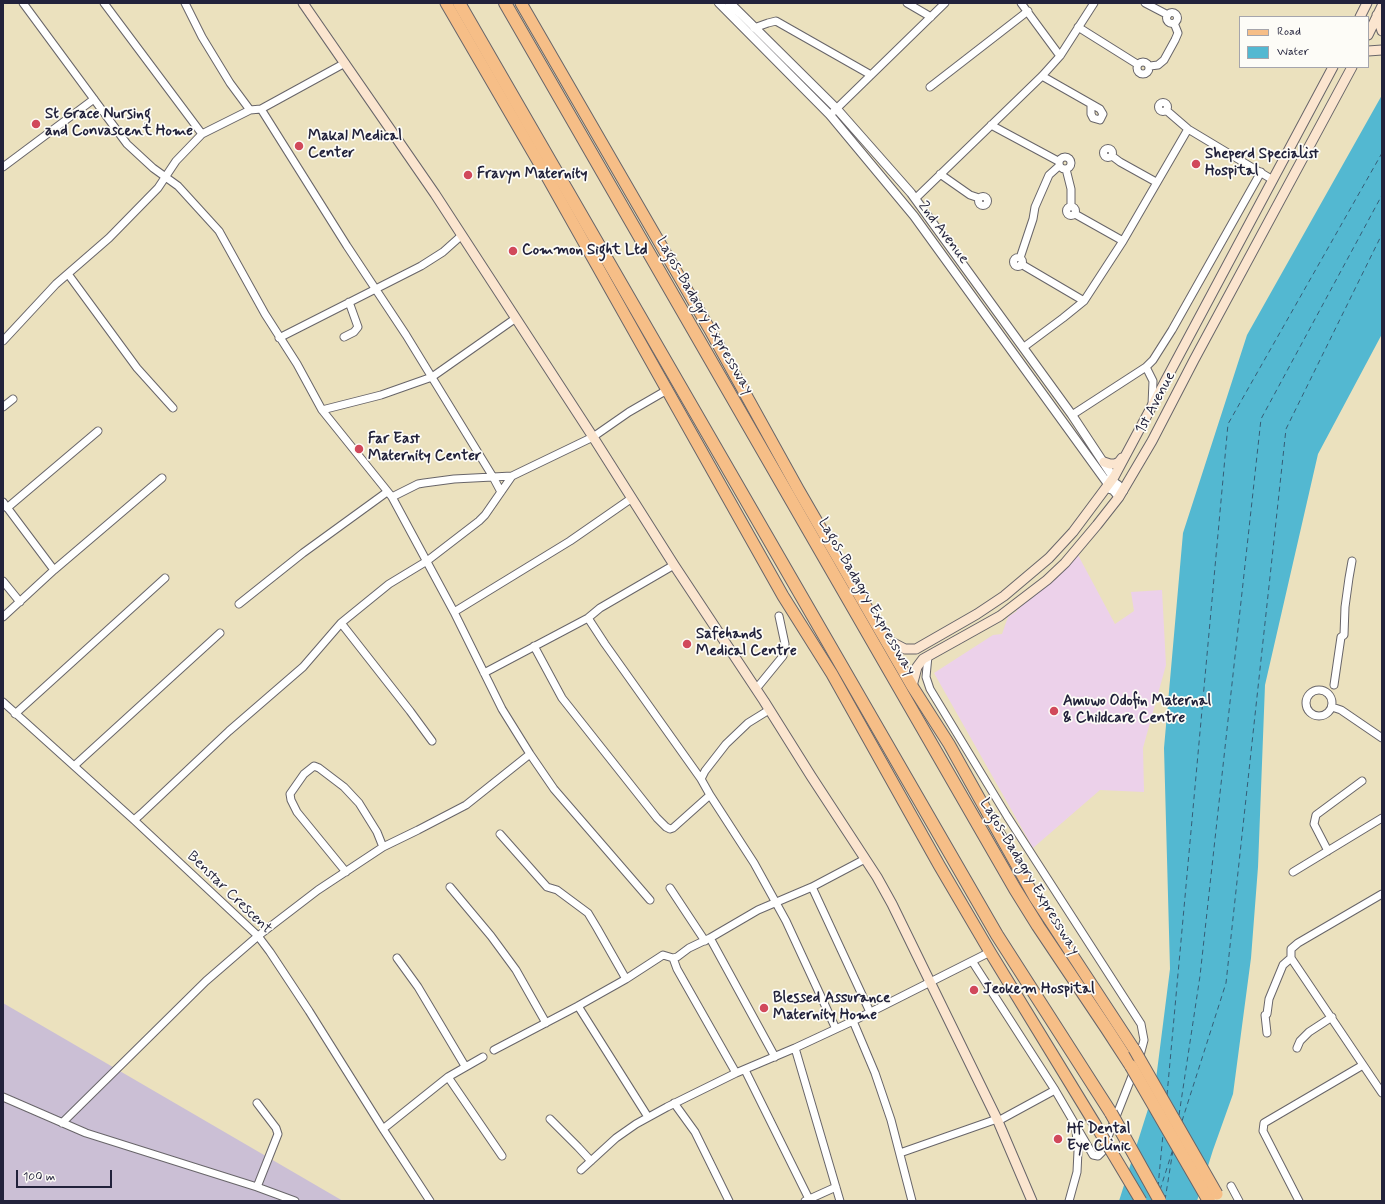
<!DOCTYPE html>
<style>
body{margin:0}
#map{position:relative;width:1385px;height:1204px;overflow:hidden;background:#ebe1be;font-family:Mynerve,sans-serif}
canvas{display:block}
.frame{position:absolute;inset:0;border:4px solid #22223b;pointer-events:none}
.legend{position:absolute;left:1239px;top:16px;width:130px;height:52px;box-sizing:border-box;background:#fdfcf7;border:1px solid #a5a5ac;margin:0;padding:5px 7px;list-style:none;font-size:12px;color:#22223b}
.legend li{display:flex;align-items:center;gap:8px;height:20px}
.legend b{width:20px;border:1px solid #a5a5ac}
.scale{position:absolute;left:16px;top:1170px;width:96px;height:18px;box-sizing:border-box;border:2px solid #22223b;border-top:0;padding-left:5px;font-size:12px;line-height:14px;white-space:nowrap;color:#22223b;-webkit-text-stroke:3px #fdfcf7;paint-order:stroke}
</style>
<div id="map">
<canvas width="1385" height="1204"></canvas>
<div class="frame"></div>
<ul class="legend">
<li><b style="height:5px;background:#f6be87"></b>Road</li>
<li><b style="height:11px;background:#53b8d1"></b>Water</li>
</ul>
<div class="scale">100 m</div>
</div>
<script>
const c = document.querySelector('canvas').getContext('2d');
c.lineJoin = 'round';
function fill(path, color) {
  c.fillStyle = color;
  c.fill(path, 'evenodd');
}
function poly(rows) {
  const path = new Path2D();
  for (const r of rows) {
    if (r.length === 3) {
      path.moveTo(r[0] + r[2], r[1]);
      path.arc(r[0], r[1], r[2], 0, 2 * Math.PI);
      continue;
    }
    path.moveTo(r[0], r[1]);
    for (let i = 2; i < r.length; i += 2) path.lineTo(r[i], r[i + 1]);
  }
  return path;
}
function strokePath(path, color, width, dash) {
  c.strokeStyle = color;
  c.lineWidth = width;
  c.lineCap = dash ? 'butt' : 'round';
  c.setLineDash(dash || []);
  c.stroke(path);
}
function drawText(font, color, halo, rows, align = 'center') {
  c.font = font + ' Mynerve,sans-serif';
  c.lineWidth = 3.5;
  c.setLineDash([]);
  c.textBaseline = 'middle';
  c.strokeStyle = halo;
  c.fillStyle = color;
  for (const [text, x, y, turn = 0] of rows) {
    c.save();
    c.translate(x, y);
    c.rotate((+turn || 0) * Math.PI / 180);
    c.textAlign = isNaN(turn) ? turn : align;
    if (halo) c.strokeText(text, 0, 0);
    c.fillText(text, 0, 0);
    c.restore();
  }
}
fill(poly([
 [1078,555,1115,624,1134,611,1131,592,1162,590,1166,665,1143,748,1144,792,1100,790,1033,848,934,673,993,635,1002,634,1008,617,1017,611,1015,608,1033,597]
]), '#ecd1ea');
fill(poly([
 [3,1003,343,1201,3,1201]
]), '#cbbfd5');
fill(poly([
 [1382,95,1382,334,1318,454,1265,685,1258,867,1251,958,1233,1094,1213,1150,1197,1201,1119,1201,1155,1087,1170,969,1164,748,1183,533,1247,335]
]), '#53b8d1');
strokePath(poly([
 [1167,1095,1228,424,1382,153],
 [1179,1115,1200,976,1261,419,1382,195],
 [1182,1121,1226,983,1286,429,1382,234],
 [1158,1187,1163,1134],
 [1160,1190,1173,1149],
 [1165,1200,1173,1150]
]), '#365e77', 1, [5, 4]);
const minor = poly([
 [23,3,127,144,153,168,178,186,219,231,265,314,297,364,322,410,392,497,454,612,502,709,530,754,554,789,650,900],
 [104,3,202,134],
 [185,3,202,37,230,83,250,110],
 [907,3,931,17],
 [1021,3,1060,56],
 [1145,3,1168,15],
 [1172,18,5.5],
 [1078,27,1137,64],
 [754,28,768,23,776,21,871,75],
 [1143,68,6],
 [1150,66,1158,65,1164,60,1175,40,1178,33,1174,23],
 [1042,76,1100,109,1103,114,1100,120,1093,118,1091,114,1091,104],
 [930,87,1028,11],
 [1163,107,4.5],
 [261,109,347,246,406,335,493,477,501,492],
 [1166,110,1188,129,1273,180],
 [830,115,945,3],
 [991,125,1058,161],
 [1108,153,4.5],
 [1112,156,1120,162,1156,182],
 [1065,163,6],
 [3,167,94,99],
 [1066,169,1071,189,1071,207],
 [940,174,970,195,979,198],
 [983,201,4.5],
 [916,198,1042,76,1060,56,1094,3],
 [1071,211,4.5],
 [1075,214,1123,241],
 [1018,262,4.5],
 [1020,258,1033,219,1035,207,1049,175,1059,166],
 [1021,264,1084,301],
 [68,274,137,368,173,408],
 [344,337,354,332,358,327,349,302],
 [279,338,421,266,443,252,462,235],
 [3,341,56,284,109,238,158,188,176,161,202,134,250,110,261,109,345,63],
 [1024,347,1063,318,1084,301,1123,241,1188,129],
 [1146,367,1153,381,1152,405],
 [3,407,13,399],
 [322,410,381,395,432,377,516,318],
 [1072,415,1146,367,1153,360,1172,330,1261,172],
 [392,497,418,484,424,483,454,479,512,476],
 [3,502,54,570],
 [7,508,98,431],
 [3,581,20,602],
 [239,604,303,553,387,492],
 [454,612,570,541,632,498],
 [3,617,54,570,162,478],
 [341,623,410,711,432,741],
 [534,646,562,698,657,818,666,827,670,829,673,828,710,795,701,779,605,644,588,618],
 [928,656,926,677,930,689,1007,816,1141,1024,1144,1040,1139,1059],
 [484,673,588,618,600,608,674,565],
 [1334,685,1341,637,1344,635,1345,607,1349,578,1352,561],
 [756,689,783,656,785,644,779,616],
 [1319,703,13],
 [3,702,134,820,258,936,270,952,309,1011,383,1129,430,1201],
 [1332,707,1341,710,1382,738],
 [15,714,165,578],
 [74,766,220,633],
 [701,779,705,771,726,744,748,723,769,710],
 [710,795,754,863,786,921,836,1029],
 [134,820,141,814,229,731,303,667,341,623,389,584,427,561,479,521,485,515,512,476,593,437,629,412,667,390],
 [500,834,547,887,557,890,588,913,597,928,626,979],
 [1328,851,1314,824,1316,815,1362,781],
 [346,872,297,812,291,800,290,794,304,774,314,766,319,768,344,787,359,803,377,832,383,847],
 [1293,872,1382,818],
 [450,887,491,936,516,970,546,1023],
 [812,887,870,1012],
 [670,888,705,941],
 [1382,894,1298,943,1291,949,1291,958,1382,1093],
 [710,938,775,1057],
 [397,958,418,987,465,1066],
 [673,958,677,969,736,1073],
 [972,961,1055,1090,1093,1155,1098,1156,1102,1152,1134,1071],
 [578,1006,648,1117],
 [853,1021,875,1073,891,1120,912,1201],
 [1267,1033,1265,1015,1267,1014,1269,999,1283,965,1291,958],
 [795,1048,840,1201],
 [1297,1048,1300,1041,1309,1032,1332,1017],
 [494,1050,578,1006,626,979,663,955,673,958,677,957,689,948,710,938,758,910,812,887,865,859],
 [745,1070,809,1199],
 [448,1077,502,1156],
 [3,1097,86,1133,257,1187,295,1201],
 [257,1103,276,1128,278,1134,257,1187],
 [674,1103,695,1132,729,1201],
 [550,1119,578,1147,591,1161],
 [998,1121,1055,1090],
 [62,1123,206,981,258,936,318,890,383,847,418,830,466,805,530,754],
 [383,1129,448,1077,483,1057],
 [900,1153,997,1119],
 [581,1170,616,1138,636,1124,667,1107,736,1073,795,1048,853,1021,990,952],
 [1231,1186,1239,1201],
 [805,1201,836,1187],
 [1069,1201,1077,1172,1078,1151,1076,1131],
 [1299,1201,1263,1131,1264,1123,1363,1065]
]);
const tertiary = poly([
 [719,3,830,115,914,216,1108,484,1107,488,1113,490,1119,497],
 [730,3,836,108,911,193,1072,415,1111,474,1112,481,1118,485,1123,491]
]);
const secondary = poly([
 [303,3,435,194,593,437,674,565,764,701,811,776,877,877,892,904,997,1119,1032,1201],
 [1377,15,1382,31],
 [1360,17,1367,3],
 [1368,35,1382,6],
 [1368,51,1382,50],
 [1104,462,1110,464,1115,464,1119,462,1122,458],
 [884,638,905,649,916,649,977,614,1004,596,1049,558,1073,532,1114,477,1333,67],
 [912,686,917,667,923,659,1000,616,1047,580,1065,563,1097,525,1119,497,1152,441,1194,360,1352,67]
]);
const primary = poly([
 [446,3,546,175,783,596,832,674,939,865,990,952,1095,1124],
 [521,3,710,330,798,489,912,686,949,744,1035,898,1134,1049]
]);
const motorway = poly([
 [459,3,997,935,1111,1113],
 [505,3,1015,889,1038,926,1107,1029,1131,1066]
]);
strokePath(minor, '#686569', 9);
strokePath(tertiary, '#686569', 10);
strokePath(secondary, '#686569', 11);
strokePath(primary, '#686569', 13);
strokePath(motorway, '#686569', 14);
strokePath(minor, '#fff', 7);
strokePath(tertiary, '#fff', 8);
strokePath(secondary, '#fbe5cf', 9);
strokePath(primary, '#f6be87', 11);
strokePath(motorway, '#f6be87', 12);
const primaryBridge = poly([
 [1134,1049,1217,1194],
 [1095,1124,1141,1201]
]);
const motorwayBridge = poly([
 [1131,1066,1209,1201],
 [1111,1113,1160,1201]
]);
strokePath(primaryBridge, '#686569', 13, []);
strokePath(motorwayBridge, '#686569', 14, []);
strokePath(primaryBridge, '#f6be87', 11);
strokePath(motorwayBridge, '#f6be87', 12);
for (const [x, y, r, color] of [
 [36,124,5,"#d1495b"],
 [299,146,5,"#d1495b"],
 [1196,164,5,"#d1495b"],
 [468,175,5,"#d1495b"],
 [513,251,5,"#d1495b"],
 [359,449,5,"#d1495b"],
 [687,644,5,"#d1495b"],
 [1054,711,5,"#d1495b"],
 [974,990,5,"#d1495b"],
 [764,1008,5,"#d1495b"],
 [1058,1139,5,"#d1495b"]
]) {
  const dot = new Path2D();
  dot.arc(x, y, r, 0, 2 * Math.PI);
  c.fillStyle = color;
  c.fill(dot);
  strokePath(dot, '#fdfcf7', 1.5);
}
drawText('bold 15px', '#22223b', '#fdfcf7', [
 ["St Grace Nursing",45,115],
 ["and Convascent Home",45,132],
 ["Makal Medical",308,137],
 ["Center",308,154],
 ["Sheperd Specialist",1205,155],
 ["Hospital",1205,172],
 ["Fravyn Maternity",477,175],
 ["Common Sight Ltd",522,251],
 ["Far East",368,440],
 ["Maternity Center",368,457],
 ["Safehands",696,635],
 ["Medical Centre",696,652],
 ["Amuwo Odofin Maternal",1063,702],
 ["& Childcare Centre",1063,719],
 ["Jeokem Hospital",983,990],
 ["Blessed Assurance",773,999],
 ["Maternity Home",773,1016],
 ["Hf Dental",1067,1130],
 ["Eye Clinic",1067,1147]
], 'left');
drawText('15px', '#22223b', '#fdfcf7', [
 ["2nd Avenue",943,233,53],
 ["Lagos-Badagry Expressway",704,316,60],
 ["1st Avenue",1156,403,-62],
 ["Lagos-Badagry Expressway",866,597,60],
 ["Lagos-Badagry Expressway",1029,877,59],
 ["Benstar Crescent",229,893,44]
]);
</script>
